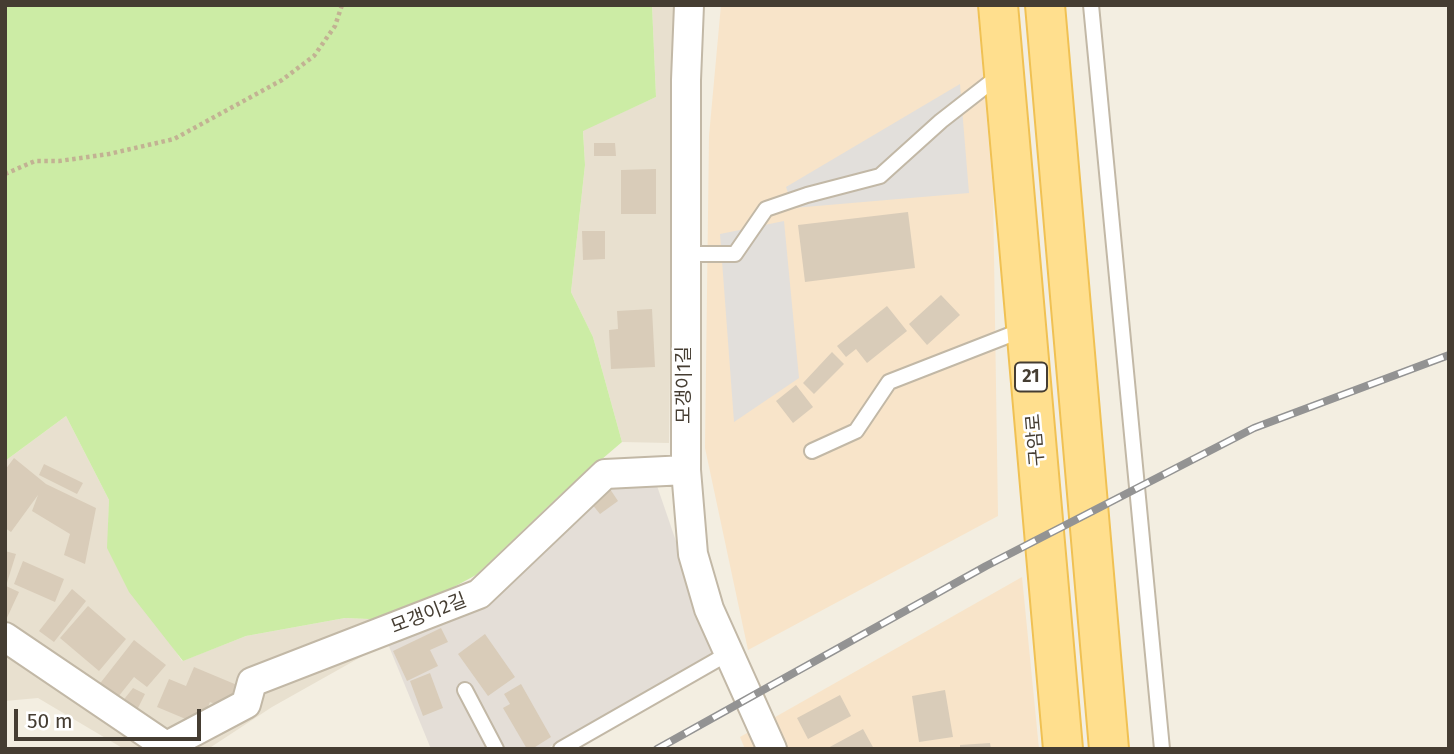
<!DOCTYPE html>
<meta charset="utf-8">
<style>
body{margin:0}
#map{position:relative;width:1454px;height:754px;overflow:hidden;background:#f3eee1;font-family:"Fira Sans",sans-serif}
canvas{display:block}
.frame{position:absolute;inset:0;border:7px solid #453d32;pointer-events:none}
.scale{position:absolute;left:14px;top:709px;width:187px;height:32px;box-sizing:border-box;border:4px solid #453d32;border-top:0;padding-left:9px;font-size:21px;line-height:24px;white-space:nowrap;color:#453d32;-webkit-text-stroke:5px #fff;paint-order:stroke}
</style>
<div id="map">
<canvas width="1454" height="754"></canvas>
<div class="frame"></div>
<div class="scale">50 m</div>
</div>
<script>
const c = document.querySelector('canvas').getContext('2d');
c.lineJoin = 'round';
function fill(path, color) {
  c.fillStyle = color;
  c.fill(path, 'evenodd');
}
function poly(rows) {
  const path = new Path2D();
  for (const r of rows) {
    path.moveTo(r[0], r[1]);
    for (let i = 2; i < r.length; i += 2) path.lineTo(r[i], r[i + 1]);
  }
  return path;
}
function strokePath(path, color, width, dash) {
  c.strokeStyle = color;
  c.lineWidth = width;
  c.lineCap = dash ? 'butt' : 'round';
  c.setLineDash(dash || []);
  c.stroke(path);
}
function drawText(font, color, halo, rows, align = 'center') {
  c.font = font + ' "Fira Sans","Noto Sans KR",sans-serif';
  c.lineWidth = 5;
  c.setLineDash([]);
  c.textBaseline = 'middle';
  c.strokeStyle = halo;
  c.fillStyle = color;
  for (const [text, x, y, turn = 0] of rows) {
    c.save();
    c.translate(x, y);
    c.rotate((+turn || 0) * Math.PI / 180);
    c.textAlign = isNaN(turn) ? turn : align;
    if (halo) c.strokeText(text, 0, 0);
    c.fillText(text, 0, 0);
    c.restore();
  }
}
fill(poly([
 [652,5,675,5,669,443,622,442,593,337,571,292,585,165,583,130,656,97],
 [66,416,109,500,108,548,182,661,246,636,345,618,393,620,377,648,272,707,208,749,124,749,38,698,5,701,5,461]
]), '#e8e0cf');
fill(poly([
 [721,5,977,5,993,190,998,516,748,650,705,448,709,136],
 [1022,577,1039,749,745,749,740,737]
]), '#f8e4c9');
fill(poly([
 [655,480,714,652,546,749,431,749,388,644,613,482]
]), '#e4ded7');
fill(poly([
 [5,5,652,5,656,97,583,131,585,165,571,292,593,337,622,442,560,495,476,575,393,620,345,618,246,636,183,661,129,592,107,548,109,500,66,416,5,461]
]), '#cceca5');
fill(poly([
 [960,84,969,193,793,208,786,187],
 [784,221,799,378,734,422,720,234]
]), '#e2dfdb');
fill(poly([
 [594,143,615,143,616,156,594,156],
 [656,169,656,214,621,214,621,170],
 [908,212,915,268,805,282,798,225],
 [582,231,605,231,605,259,583,260],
 [941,295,960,315,927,345,909,324],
 [887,306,907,331,867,363,856,349,846,357,837,346],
 [652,309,655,367,611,369,609,330,618,329,617,311],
 [832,352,844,364,814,394,803,383],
 [796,385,813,407,793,423,776,401],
 [14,458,46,484,96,508,85,564,64,555,70,534,32,511,38,495,11,532,5,528,5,470],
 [44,464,83,483,77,494,39,475],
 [610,489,618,501,600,514,591,503],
 [5,551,16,554,6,586,19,592,5,622],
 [23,561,64,579,55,602,14,584],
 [72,589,86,601,54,642,39,631],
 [88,606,126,639,99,671,60,638],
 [441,628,448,642,430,650,438,666,407,681,393,651],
 [485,634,515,677,488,696,458,654],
 [134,640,166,665,147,687,134,677,114,702,98,686],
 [194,667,237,685,227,709,210,702,200,725,157,707,169,679,186,686],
 [430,673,443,708,423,716,410,681],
 [521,684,551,737,532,749,527,749,503,708,510,704,504,694],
 [133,688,145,694,134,716,118,707],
 [945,690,953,737,919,742,912,696],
 [840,695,851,716,808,739,797,718],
 [863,729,874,749,826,749],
 [990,743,991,749,960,749,960,745]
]), '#d9ccb9');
const service = poly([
 [1091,5,1162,749],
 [687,254,735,254,766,209,807,195,880,176,941,121,1000,75],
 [812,451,856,431,889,382,1025,329],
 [465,690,496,749],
 [561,749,729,653]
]);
const minor = poly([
 [689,5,686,80,686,470,693,554,709,609,772,749],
 [5,637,166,746],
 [161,749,246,704,252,682,479,594,605,474,686,470]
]);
const primary = poly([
 [998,5,1063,749],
 [1045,5,1109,749]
]);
strokePath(service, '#c2b8a6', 18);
strokePath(minor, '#c2b8a6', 32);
strokePath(primary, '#f0c153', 42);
strokePath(poly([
 [5,174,35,161,59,161,109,154,174,139,282,80,314,56,335,26,342,5]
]), '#c2b293', 4.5, [3.5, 3.5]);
strokePath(service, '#fff', 14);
strokePath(minor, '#fff', 28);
strokePath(primary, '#ffdf8e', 38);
const rail = poly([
 [657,749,986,566,1254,428,1449,355]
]);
strokePath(rail, '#939393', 8);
strokePath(rail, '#fff', 5, [16]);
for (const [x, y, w] of [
 [1031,377,32]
]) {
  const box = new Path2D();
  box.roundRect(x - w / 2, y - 14.5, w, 29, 5);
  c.fillStyle = '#fff';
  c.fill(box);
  strokePath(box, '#453d32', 2);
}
drawText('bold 18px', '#453d32', null, [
 ["21",1031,377]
]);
drawText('19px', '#453d32', '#fff', [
 ["모갱이1길",685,385,-90],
 ["구암로",1036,440,-95],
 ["모갱이2길",429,614,-21]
]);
</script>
